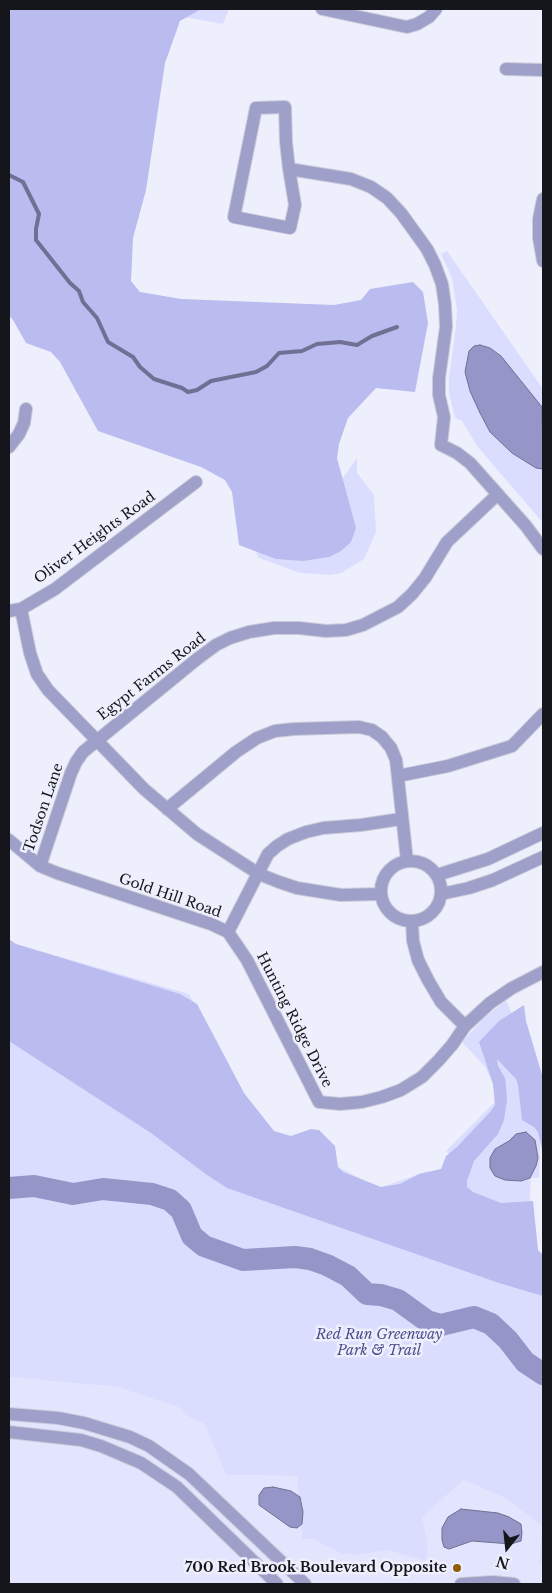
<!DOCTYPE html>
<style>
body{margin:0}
#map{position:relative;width:552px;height:1593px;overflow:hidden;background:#eeeffd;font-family:"Libre Baskerville",serif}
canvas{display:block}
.frame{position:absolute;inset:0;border:10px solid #15161c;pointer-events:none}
.north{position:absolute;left:482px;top:1523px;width:50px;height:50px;-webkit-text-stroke:4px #eeeffd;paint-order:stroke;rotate:196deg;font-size:14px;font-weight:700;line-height:20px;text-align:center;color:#15161c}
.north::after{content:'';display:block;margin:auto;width:18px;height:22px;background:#15161c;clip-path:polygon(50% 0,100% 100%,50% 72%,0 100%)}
</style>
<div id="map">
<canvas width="552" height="1593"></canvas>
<div class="frame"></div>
<div class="north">N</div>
</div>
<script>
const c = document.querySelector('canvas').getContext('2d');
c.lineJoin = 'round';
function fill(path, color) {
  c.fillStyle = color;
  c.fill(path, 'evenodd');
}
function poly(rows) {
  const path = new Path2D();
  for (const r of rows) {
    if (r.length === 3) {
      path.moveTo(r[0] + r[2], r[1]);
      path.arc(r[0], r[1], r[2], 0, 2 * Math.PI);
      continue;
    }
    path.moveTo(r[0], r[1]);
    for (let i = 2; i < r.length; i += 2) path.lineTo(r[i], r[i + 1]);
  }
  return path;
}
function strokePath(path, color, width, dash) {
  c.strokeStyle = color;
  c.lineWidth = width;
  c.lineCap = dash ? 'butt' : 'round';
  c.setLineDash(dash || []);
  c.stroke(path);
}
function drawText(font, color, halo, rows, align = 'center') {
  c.font = font + ' "Libre Baskerville",serif';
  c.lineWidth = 5;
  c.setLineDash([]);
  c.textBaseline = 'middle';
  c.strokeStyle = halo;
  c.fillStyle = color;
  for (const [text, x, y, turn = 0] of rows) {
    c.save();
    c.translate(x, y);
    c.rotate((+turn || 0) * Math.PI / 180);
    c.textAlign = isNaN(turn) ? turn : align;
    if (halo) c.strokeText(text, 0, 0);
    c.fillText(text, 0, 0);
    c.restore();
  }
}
fill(poly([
 [9,1377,117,1387,180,1408,185,1415,204,1424,226,1475,297,1476,302,1539,315,1540,342,1554,359,1555,387,1550,426,1560,428,1545,422,1517,464,1480,505,1498,542,1526,539,1561,543,1564,543,1584,9,1584]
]), '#e3e5fe');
fill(poly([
 [139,9,229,9,223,24],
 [447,251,543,389,543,523,477,446,462,421,455,418,449,393,449,378,456,326,457,310,452,278,441,254],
 [357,458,357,473,374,495,376,532,364,559,341,573,330,575,300,573,259,558,256,553,300,520,340,482],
 [9,942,189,994,260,1127,379,1188,428,1171,444,1189,464,1169,446,1151,500,1097,485,1067,462,1042,485,1017,506,1000,543,1084,539,1178,531,1178,526,1260,543,1261,543,1564,539,1562,542,1526,505,1498,464,1480,422,1517,428,1545,426,1561,387,1550,359,1555,342,1554,315,1540,302,1539,297,1476,226,1475,204,1424,185,1415,180,1408,117,1387,9,1377]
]), '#dbddfe');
fill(poly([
 [9,9,201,9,180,21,165,63,146,190,133,238,131,281,140,292,181,299,334,305,361,300,370,289,413,282,423,292,428,323,415,392,376,388,348,418,339,444,337,458,356,528,351,542,341,551,329,557,303,561,276,559,239,545,232,492,225,480,201,467,98,431,60,362,51,352,26,343,13,320,9,315],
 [9,939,16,944,180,994,197,1004,244,1093,274,1131,291,1136,311,1129,319,1130,335,1146,338,1167,343,1172,381,1187,400,1184,419,1174,441,1169,446,1156,457,1147,491,1111,495,1105,493,1084,479,1042,499,1021,524,1005,526,1021,543,1078,543,1153,538,1132,534,1127,522,1120,518,1085,516,1079,497,1059,498,1066,505,1078,506,1085,507,1100,504,1120,498,1134,474,1161,467,1181,467,1187,473,1192,501,1203,533,1201,538,1250,543,1255,543,1296,499,1283,227,1188,207,1175,151,1133,9,1041]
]), '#babbee');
const water = poly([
 [480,345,490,348,501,356,542,407,543,469,536,468,512,453,490,432,480,413,470,391,465,372,469,351,474,346,480,345],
 [526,1132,535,1140,538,1158,536,1166,530,1178,521,1181,505,1180,495,1176,490,1168,490,1158,495,1149,509,1141,516,1134,526,1132],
 [273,1487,291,1491,300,1497,303,1512,302,1524,297,1528,290,1527,259,1505,259,1495,264,1488,273,1487],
 [461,1509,498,1513,509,1517,521,1524,522,1533,521,1541,511,1544,472,1541,449,1549,444,1547,442,1540,442,1528,448,1517,461,1509]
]);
fill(water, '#9596c7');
strokePath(water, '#6f7094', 1);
strokePath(poly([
 [9,175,23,182,39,214,36,229,36,240,70,283,79,291,83,302,97,318,108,342,133,357,140,367,154,379,182,388,188,392,197,390,211,381,256,372,267,366,279,353,302,351,317,344,340,342,357,345,372,336,397,327]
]), '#6f7094', 4);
strokePath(poly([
 [9,1188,34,1186,73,1194,103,1189,152,1194,170,1200,181,1210,192,1236,204,1246,243,1260,295,1257,310,1259,327,1265,348,1276,367,1294,381,1295,398,1300,427,1321,441,1325,474,1317,491,1324,508,1340,525,1362,543,1374]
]), '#9596c7', 22);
const street = poly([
 [322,9,407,27,417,24,429,17,436,9],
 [506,69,543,70],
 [289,169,286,142,285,107,256,108,234,217,290,228,295,205,289,169,351,179,371,187,387,198,401,213,427,249,435,265,442,284,445,305,446,327,439,378,439,395,444,417,441,445,457,453,470,463,526,526,543,549],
 [543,199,539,219,539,238,543,261],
 [9,447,19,434,24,423,26,409],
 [21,609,30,653,37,674,48,690,144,789,197,834,259,874,279,882,297,888,341,895,381,894],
 [9,611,21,609,55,589,196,482],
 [398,776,448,766,512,746,543,714],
 [167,809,236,752,257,738,275,731,294,729,359,727,372,730,382,737,391,748,396,760,407,861],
 [9,840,40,866,57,873,211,924,228,932,268,854,277,846,288,839,306,832,323,828,361,825,401,819],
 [411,891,30],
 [40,866,71,773,76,762,83,752,197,659,216,645,230,638,249,632,274,628,299,628,326,631,346,630,363,625,398,607,412,594,425,578,447,542,498,494],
 [437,875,488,859,543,833],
 [441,894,469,888,493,880,543,857],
 [412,921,413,941,418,960,428,980,441,1002,465,1026],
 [228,932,247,960,319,1102,340,1104,362,1102,382,1097,401,1090,422,1077,438,1061,452,1045,465,1026,490,1003,512,988,543,972],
 [9,1414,58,1418,84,1423,130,1437,149,1446,189,1474,305,1584],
 [9,1432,81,1440,101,1446,141,1463,177,1487,277,1584],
 [461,1584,493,1582,514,1584]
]);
strokePath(street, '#cbccd9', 14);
strokePath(street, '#9ea0c9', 12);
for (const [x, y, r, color] of [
 [457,1568,5,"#8d5d07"]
]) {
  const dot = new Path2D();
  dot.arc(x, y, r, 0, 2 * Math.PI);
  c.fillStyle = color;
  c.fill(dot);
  strokePath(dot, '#eeeffd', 2);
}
drawText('14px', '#15161c', '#eeeffd', [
 ["Oliver Heights Road",95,538,-36],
 ["Egypt Farms Road",152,677,-38],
 ["Todson Lane",44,808,-71],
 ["Gold Hill Road",170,896,19],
 ["Hunting Ridge Drive",294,1020,63]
]);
drawText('italic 14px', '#4f4d8c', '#eeeffd', [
 ["Red Run Greenway",379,1335],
 ["Park & Trail",379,1351]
]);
drawText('bold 14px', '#15161c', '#eeeffd', [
 ["700 Red Brook Boulevard Opposite",447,1568]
], 'right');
</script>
